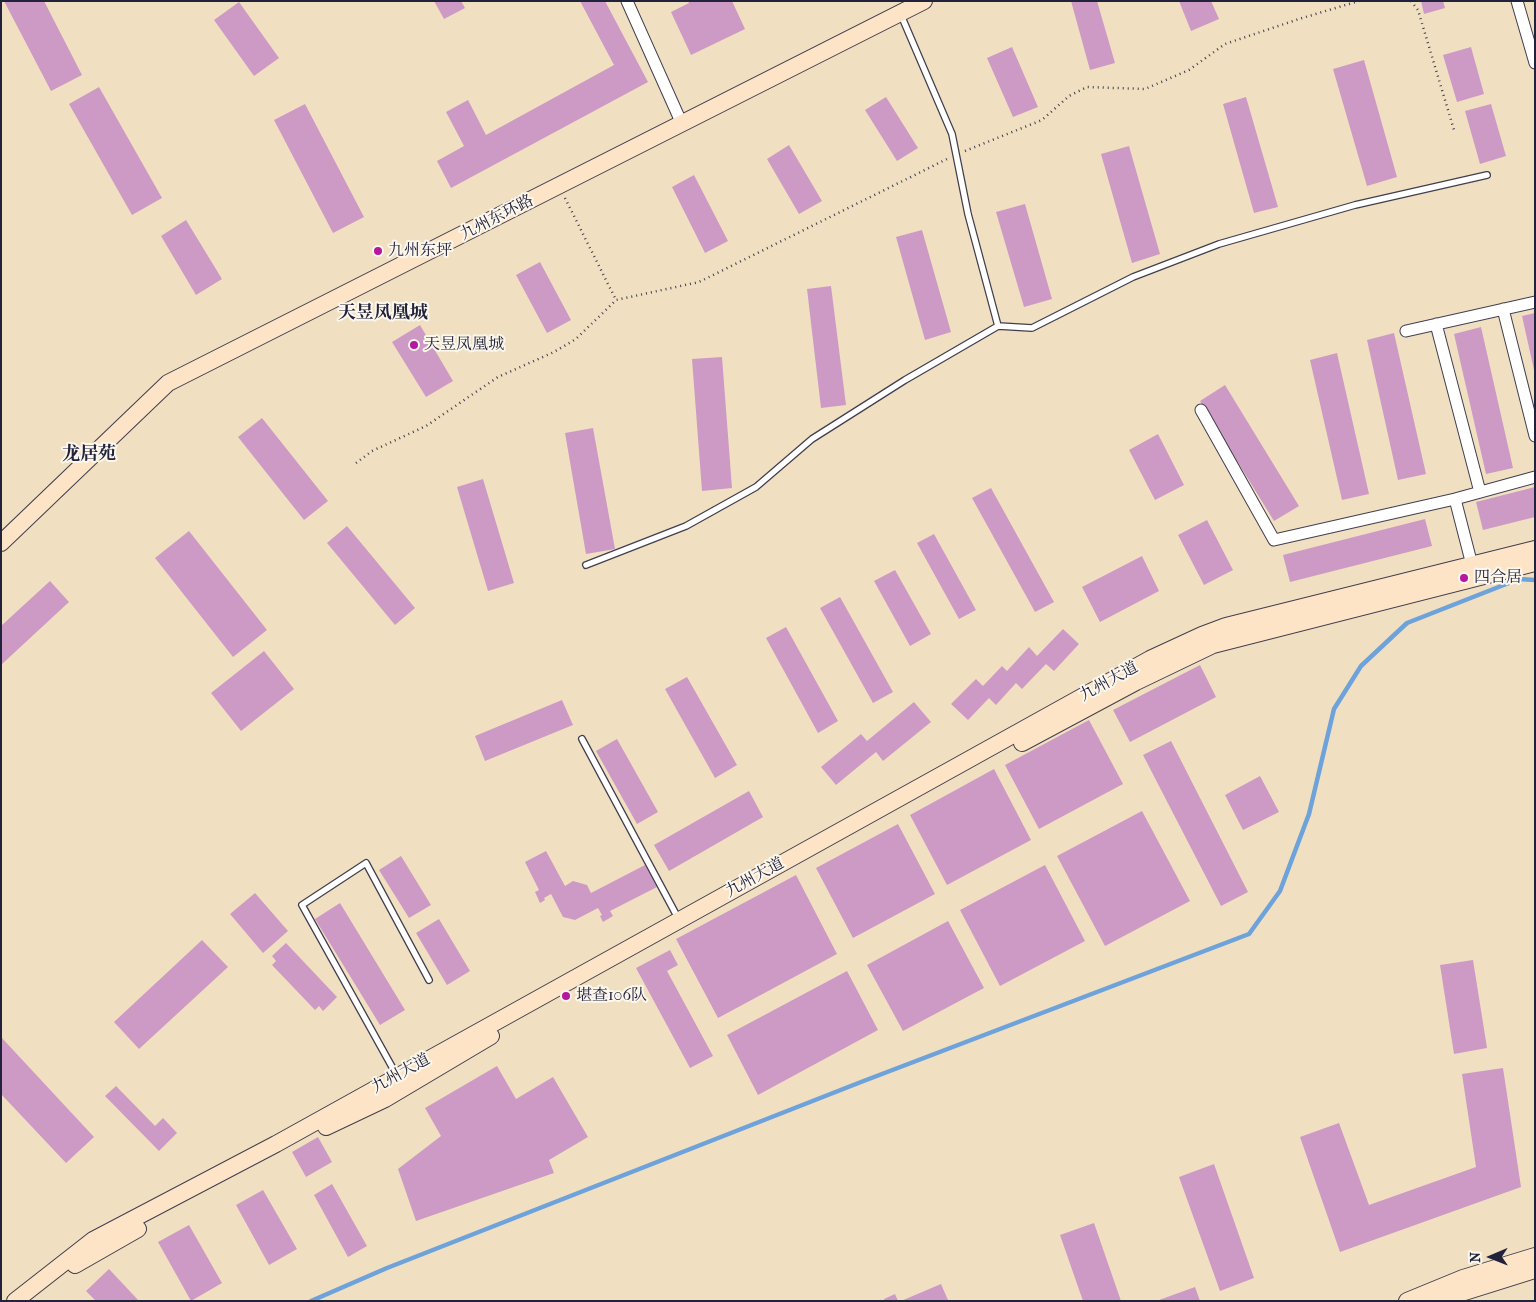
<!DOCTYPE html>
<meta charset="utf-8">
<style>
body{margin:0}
#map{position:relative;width:1536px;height:1302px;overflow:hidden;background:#f0e0c1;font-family:"IM FELL French Canon",serif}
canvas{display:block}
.frame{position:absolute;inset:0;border:2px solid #22223b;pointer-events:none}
.north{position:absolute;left:1466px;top:1232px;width:50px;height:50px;-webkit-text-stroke:4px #fbf7ec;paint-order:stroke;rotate:269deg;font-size:14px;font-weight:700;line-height:20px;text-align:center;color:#22223b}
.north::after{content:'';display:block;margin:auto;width:18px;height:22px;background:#22223b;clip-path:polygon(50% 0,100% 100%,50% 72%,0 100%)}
</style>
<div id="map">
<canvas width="1536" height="1302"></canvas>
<div class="frame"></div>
<div class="north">N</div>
</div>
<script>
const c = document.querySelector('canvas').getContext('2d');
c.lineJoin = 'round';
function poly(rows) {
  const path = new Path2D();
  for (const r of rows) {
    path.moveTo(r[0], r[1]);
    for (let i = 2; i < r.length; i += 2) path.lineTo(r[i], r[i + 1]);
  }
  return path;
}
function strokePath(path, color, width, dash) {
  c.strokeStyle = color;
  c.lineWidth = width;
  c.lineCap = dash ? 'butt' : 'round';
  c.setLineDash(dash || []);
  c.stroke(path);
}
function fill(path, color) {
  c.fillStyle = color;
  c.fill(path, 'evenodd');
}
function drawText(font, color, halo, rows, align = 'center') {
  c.font = font + ' "IM FELL French Canon","Noto Serif SC",serif';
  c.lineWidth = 4;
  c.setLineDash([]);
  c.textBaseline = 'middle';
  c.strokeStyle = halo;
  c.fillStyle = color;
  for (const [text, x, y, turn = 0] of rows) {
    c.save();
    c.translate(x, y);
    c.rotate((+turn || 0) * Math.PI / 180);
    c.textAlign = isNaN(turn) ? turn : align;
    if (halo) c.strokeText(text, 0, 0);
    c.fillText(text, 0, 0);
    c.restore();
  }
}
strokePath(poly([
 [311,1301,387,1268,861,1082,1249,934,1280,891,1309,814,1334,709,1361,666,1407,623,1519,579,1535,580]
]), '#6da2da', 4.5);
fill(poly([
 [4,1,44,1,82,75,51,91],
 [434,1,461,1,465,8,444,19],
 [580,1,605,1,648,82,451,188,437,161,464,146,446,112,468,100,486,135,614,65],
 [688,1,732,1,745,29,691,55,671,12,689,3],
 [1071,1,1097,1,1115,63,1090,70],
 [1179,1,1211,1,1219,19,1191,31],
 [1421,1,1443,1,1445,8,1424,14],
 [239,2,279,58,254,76,214,20],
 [1012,47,1038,107,1013,117,987,58],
 [1471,47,1484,94,1457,102,1443,55],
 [1364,60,1397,177,1367,186,1333,69],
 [99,87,162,198,132,215,69,104],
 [886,97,918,148,897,161,865,110],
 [1246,97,1278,207,1254,213,1223,104],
 [305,104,364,217,333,233,274,120],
 [1491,104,1506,156,1480,164,1465,111],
 [789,145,822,201,799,214,767,159],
 [1129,146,1160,254,1132,263,1101,154],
 [694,175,728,241,705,253,672,187],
 [1025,204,1052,299,1024,307,996,212],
 [186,220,222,279,196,295,161,236],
 [922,230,951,332,925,340,896,237],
 [540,262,571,320,547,333,516,275],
 [831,286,846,405,821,408,807,289],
 [1535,313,1535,370,1534,370,1522,316],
 [420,325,453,381,426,397,392,342],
 [1481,327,1513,468,1486,474,1454,334],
 [1394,333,1426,474,1398,480,1367,340],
 [1337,353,1369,494,1342,500,1310,360],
 [722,357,732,488,702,491,692,359],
 [1225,385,1299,506,1274,521,1200,401],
 [262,418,328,501,304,520,238,437],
 [593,428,615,549,586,554,565,433],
 [1158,434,1184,485,1155,500,1129,450],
 [483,479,514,583,488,591,457,487],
 [1535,487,1535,517,1483,530,1476,502],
 [991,488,1054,602,1035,612,972,498],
 [1425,519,1432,546,1290,582,1283,555],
 [1207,520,1233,570,1204,585,1178,535],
 [347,526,415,608,395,625,327,543],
 [189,531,267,630,233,657,155,558],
 [934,534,976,610,959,619,917,543],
 [1142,556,1159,591,1100,622,1082,587],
 [895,570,931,634,910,646,874,581],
 [50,581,69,602,1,665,1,626],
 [840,597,893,692,873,703,820,608],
 [786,627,838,721,818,733,766,638],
 [1063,629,1079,644,1054,671,1046,664,1022,689,1016,683,996,705,989,698,968,720,951,704,976,679,983,686,1002,666,1007,671,1029,647,1037,656],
 [264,651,294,689,241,731,211,693],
 [1200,665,1216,697,1130,742,1113,710],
 [687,677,737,765,715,778,665,689],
 [562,700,573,725,485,761,475,736],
 [914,702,931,722,883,761,876,752,836,785,821,767,861,734,867,741],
 [1089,720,1123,784,1039,829,1005,765],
 [617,739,658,812,637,824,596,751],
 [1171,741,1248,892,1221,906,1143,755],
 [994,769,1031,840,947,885,910,815],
 [1260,776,1279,812,1243,830,1225,795],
 [749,791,763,817,669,871,654,845],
 [1142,811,1190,901,1105,946,1057,856],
 [898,824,935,894,853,938,816,868],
 [546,851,565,886,573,881,587,885,591,893,645,865,657,887,610,911,613,916,603,922,600,916,602,915,598,908,575,920,563,917,551,894,544,898,545,900,540,903,535,892,539,890,525,862],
 [401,856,431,905,409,918,379,870],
 [1045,865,1085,941,1000,986,960,910],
 [796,875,837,954,718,1018,676,939],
 [255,893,288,931,263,953,230,914],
 [340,903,405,1010,380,1025,315,919],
 [439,919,470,971,447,985,416,933],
 [948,921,984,988,903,1031,867,965],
 [202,940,228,967,139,1049,114,1022],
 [286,943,337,997,323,1011,319,1006,315,1010,272,965,276,961,272,956],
 [670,950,678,965,667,971,713,1056,690,1068,636,968],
 [1473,960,1487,1048,1454,1054,1440,965],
 [847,971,878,1030,758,1095,727,1035],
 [1,1037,94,1137,66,1163,1,1094],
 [497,1066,516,1099,553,1077,588,1137,549,1160,554,1173,416,1221,398,1169,441,1136,425,1108],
 [1503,1068,1521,1187,1340,1252,1300,1137,1339,1123,1369,1205,1476,1167,1462,1074],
 [116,1086,155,1126,163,1118,177,1133,159,1151,105,1096],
 [318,1137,332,1162,306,1177,292,1152],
 [1214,1164,1254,1278,1220,1291,1179,1177],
 [332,1184,367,1246,348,1257,314,1195],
 [263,1190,297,1249,269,1265,236,1205],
 [1094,1223,1121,1301,1083,1301,1060,1235],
 [189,1225,222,1283,191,1301,158,1242],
 [109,1269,139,1301,96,1301,86,1291],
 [941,1284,948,1300,947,1301,901,1301],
 [1195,1287,1200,1301,1159,1301,1159,1300],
 [895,1294,898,1301,885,1301,884,1299]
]), '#cd9ac5');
const lane = poly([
 [901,15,952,134,968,214,998,326],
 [586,565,686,526,756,487,812,439,905,380,998,326,1032,328,1133,277,1219,244,1355,205,1487,175],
 [582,739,678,918],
 [396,1074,302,905,366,863,429,980]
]);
const street = poly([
 [627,1,682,124],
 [1517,1,1535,63],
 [1503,309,1535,436],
 [1436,324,1480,492],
 [1406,331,1535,302],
 [1201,410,1274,540,1455,499,1535,477],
 [1455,499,1472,565]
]);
const secondary = poly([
 [1,543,168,383,924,1],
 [1022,743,1136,682,1213,645,1535,563],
 [326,1127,385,1099,491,1036],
 [75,1265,138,1229],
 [15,1301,93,1240,276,1144,1150,659,1202,635,1226,626,1535,549],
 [1407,1301,1463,1278,1535,1256],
 [1439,1301,1458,1294,1535,1270]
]);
strokePath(lane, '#413e4f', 8);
strokePath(street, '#413e4f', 13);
strokePath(secondary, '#413e4f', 18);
strokePath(poly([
 [1411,1,1418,10,1454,130],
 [965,151,1042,120,1069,96,1087,87,1145,89,1189,70,1225,44,1299,19,1359,1],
 [565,198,616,300],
 [356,463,372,451,426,426,498,377,554,352,576,339,616,300,699,282,949,158]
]), '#413e4f', 2.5, [1, 4]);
strokePath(lane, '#fff', 5.5);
strokePath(street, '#fff', 11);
strokePath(secondary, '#fee4c6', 16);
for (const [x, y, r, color] of [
 [378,251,5,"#b5179e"],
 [414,345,5,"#b5179e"],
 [1464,578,5,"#b5179e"],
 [566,996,5,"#b5179e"]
]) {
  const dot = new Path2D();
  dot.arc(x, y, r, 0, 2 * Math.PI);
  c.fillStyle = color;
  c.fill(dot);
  strokePath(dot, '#fbf7ec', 2);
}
drawText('16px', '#22223b', '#fbf7ec', [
 ["九州东环路",497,218,-27],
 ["九州大道",1109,682,-29],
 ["九州大道",755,878,-29],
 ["九州大道",401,1074,-29]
]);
drawText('16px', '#22223b', '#fbf7ec', [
 ["九州东坪",388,251],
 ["天昱凤凰城",424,345],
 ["四合居",1474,578],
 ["堪查106队",576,996]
], 'left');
drawText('bold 18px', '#22223b', '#fbf7ec', [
 ["天昱凤凰城",383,314],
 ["龙居苑",89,455]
]);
</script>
